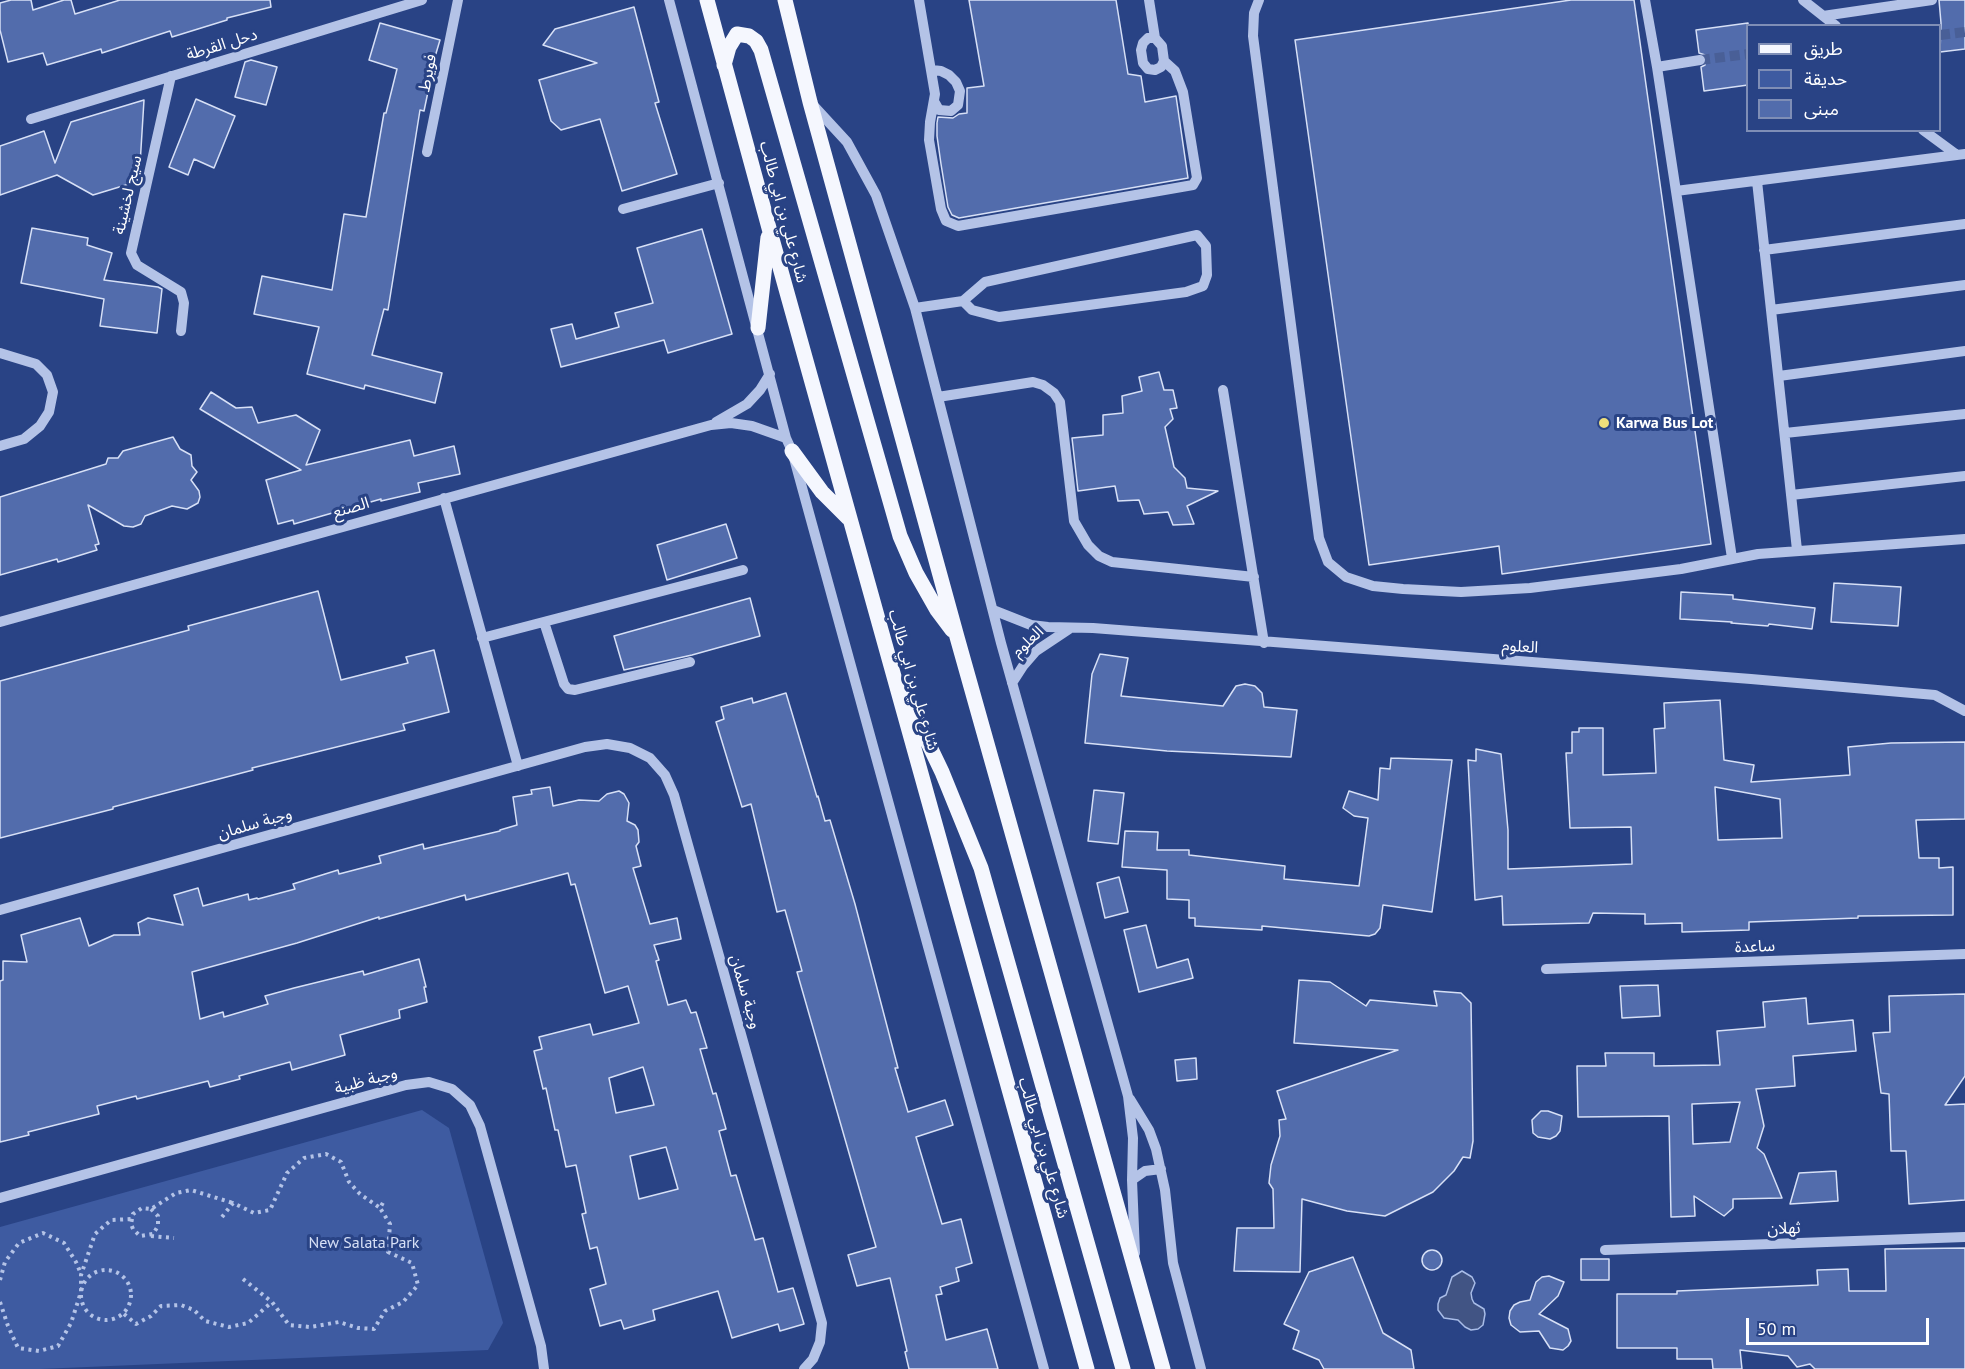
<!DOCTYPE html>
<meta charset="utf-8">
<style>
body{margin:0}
#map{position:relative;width:1965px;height:1369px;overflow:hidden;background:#294385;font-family:"PT Sans","Noto Sans Arabic",sans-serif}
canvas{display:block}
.legend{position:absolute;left:1746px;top:24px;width:195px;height:108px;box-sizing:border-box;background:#294385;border:2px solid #7f8eb6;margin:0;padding:8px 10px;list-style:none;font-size:18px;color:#fff}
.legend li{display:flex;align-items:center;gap:12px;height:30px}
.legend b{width:30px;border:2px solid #7f8eb6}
.scale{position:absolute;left:1746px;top:1318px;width:183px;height:27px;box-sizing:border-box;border:3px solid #fff;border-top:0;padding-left:8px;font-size:18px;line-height:21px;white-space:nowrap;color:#fff;-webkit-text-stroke:4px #294385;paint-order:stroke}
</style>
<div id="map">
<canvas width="1965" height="1369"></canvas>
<ul class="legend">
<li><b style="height:8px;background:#f5f7fe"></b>طريق</li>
<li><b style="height:16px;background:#3e5ba1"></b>حديقة</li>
<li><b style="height:16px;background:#526cac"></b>مبنى</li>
</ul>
<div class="scale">50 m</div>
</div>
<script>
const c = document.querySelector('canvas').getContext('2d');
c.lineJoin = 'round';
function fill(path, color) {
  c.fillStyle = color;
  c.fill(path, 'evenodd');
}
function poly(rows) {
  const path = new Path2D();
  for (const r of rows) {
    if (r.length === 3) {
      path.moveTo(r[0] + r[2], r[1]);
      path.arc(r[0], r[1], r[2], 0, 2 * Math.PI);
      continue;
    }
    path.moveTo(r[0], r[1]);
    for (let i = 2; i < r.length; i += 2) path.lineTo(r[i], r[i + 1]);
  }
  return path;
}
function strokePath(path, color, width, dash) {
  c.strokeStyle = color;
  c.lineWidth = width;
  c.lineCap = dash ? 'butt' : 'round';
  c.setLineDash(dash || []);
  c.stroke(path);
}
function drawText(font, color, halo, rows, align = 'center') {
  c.font = font + ' "PT Sans","Noto Sans Arabic",sans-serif';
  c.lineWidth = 6;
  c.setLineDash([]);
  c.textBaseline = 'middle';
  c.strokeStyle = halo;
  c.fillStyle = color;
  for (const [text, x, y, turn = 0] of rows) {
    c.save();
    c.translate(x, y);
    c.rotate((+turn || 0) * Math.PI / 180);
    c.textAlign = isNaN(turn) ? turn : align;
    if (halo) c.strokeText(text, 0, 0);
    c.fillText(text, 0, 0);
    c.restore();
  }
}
fill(poly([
 [422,1110,449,1128,503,1323,488,1350,40,1369,0,1369,0,1227]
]), '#3e5ba1');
const water = poly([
 [1462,1271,1472,1277,1475,1283,1471,1293,1472,1299,1474,1303,1484,1309,1485,1314,1483,1325,1478,1329,1471,1330,1465,1327,1458,1320,1444,1318,1438,1310,1438,1304,1440,1298,1446,1295,1452,1277,1462,1271]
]);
fill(water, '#415484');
strokePath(water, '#a8bce7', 1.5);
const building = poly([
 [11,0,31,0,33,10,64,0,71,0,75,14,120,0,270,0,271,7,227,18,227,20,172,37,170,31,102,53,101,49,47,65,43,53,8,62,0,30,0,3,11,0],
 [969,0,1116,0,1128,74,1141,76,1145,102,1176,96,1188,178,959,218,952,215,948,207,941,164,937,136,937,123,938,117,953,118,959,114,967,113,967,88,984,86,969,0],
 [1571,0,1634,0,1711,544,1502,574,1499,546,1369,565,1295,40,1571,0],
 [1939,0,1965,0,1965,49,1940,52,1941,23,1939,0],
 [634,7,659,102,655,103,677,174,622,191,600,119,561,130,551,121,539,80,597,63,543,45,555,29,634,7],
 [380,23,440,40,426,87,429,87,424,111,420,110,388,310,384,309,372,355,442,373,435,403,365,385,364,389,307,374,319,327,254,314,262,276,332,290,344,214,366,217,384,113,386,113,397,69,369,60,380,23],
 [1748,23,1748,85,1704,91,1701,67,1705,65,1707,59,1705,55,1699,53,1696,30,1748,23],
 [251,60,277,67,266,105,235,97,245,62,251,60],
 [196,99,235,116,214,168,194,159,188,175,169,167,196,99],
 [144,100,139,181,93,195,57,175,0,195,0,146,44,131,55,163,71,122,144,100],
 [32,228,88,238,87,245,112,253,104,280,158,287,162,289,157,333,100,326,104,299,21,283,32,228],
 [702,229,732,334,668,353,664,340,561,367,551,329,572,324,576,339,619,327,615,313,653,303,637,248,702,229],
 [1159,372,1164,390,1173,390,1177,408,1170,409,1173,419,1165,427,1174,467,1185,478,1187,488,1218,491,1187,506,1194,524,1173,525,1168,512,1144,514,1139,500,1118,501,1115,486,1078,491,1072,438,1103,435,1103,415,1123,413,1122,396,1142,391,1139,377,1159,372],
 [211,392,236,408,252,407,258,423,296,415,320,430,306,465,410,440,414,456,454,446,460,474,418,483,420,492,381,501,381,499,294,524,293,520,278,524,266,480,301,470,200,409,211,392],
 [173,437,180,449,191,455,192,466,197,472,191,480,199,491,200,497,198,503,187,509,172,506,145,516,141,524,133,527,124,526,88,505,99,544,95,545,97,550,58,562,57,559,0,575,0,497,106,464,108,458,118,458,123,451,173,437],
 [726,524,737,558,667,580,657,545,726,524],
 [1834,583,1901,587,1898,626,1831,622,1834,583],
 [318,591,341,680,408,663,406,657,434,650,449,712,403,724,405,730,252,768,253,770,113,807,113,809,0,838,0,681,189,630,188,626,318,591],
 [1681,592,1733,595,1733,599,1815,608,1812,629,1769,624,1768,626,1731,623,1732,622,1680,619,1681,592],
 [750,598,760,636,692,655,624,670,614,636,750,598],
 [1100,654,1128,658,1121,696,1223,706,1236,686,1245,684,1255,686,1262,693,1264,707,1297,710,1291,757,1167,751,1085,743,1092,674,1100,654],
 [786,693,817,797,818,796,825,821,830,820,855,904,898,1068,895,1068,908,1112,945,1100,953,1125,916,1137,942,1224,961,1219,972,1263,956,1268,959,1281,940,1287,942,1294,936,1295,946,1340,987,1329,998,1369,909,1369,905,1352,907,1351,890,1278,857,1286,848,1255,876,1247,797,972,802,971,785,910,777,912,751,804,742,807,716,722,724,719,721,707,752,698,753,703,786,693],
 [1720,700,1724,760,1754,765,1751,782,1850,775,1848,747,1891,743,1965,742,1965,819,1916,820,1919,858,1939,858,1939,868,1953,867,1953,915,1858,916,1858,918,1749,922,1749,930,1682,932,1682,923,1645,924,1645,914,1593,913,1589,923,1503,925,1502,896,1475,900,1468,760,1476,761,1476,749,1501,754,1508,830,1508,869,1632,864,1631,827,1570,828,1566,753,1572,753,1572,732,1579,732,1579,728,1603,728,1603,775,1656,773,1654,729,1665,728,1664,703,1720,700],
 [1715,787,1780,799,1782,838,1718,840,1715,787],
 [1391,758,1452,760,1432,912,1383,905,1380,928,1375,934,1369,936,1262,926,1262,930,1195,926,1195,918,1189,918,1189,900,1167,899,1167,870,1122,867,1125,831,1158,832,1157,850,1189,850,1189,855,1285,866,1284,879,1359,886,1368,818,1354,816,1343,808,1349,791,1378,800,1380,768,1390,769,1391,758],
 [550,787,553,806,579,800,599,801,607,794,619,791,624,794,629,803,627,821,635,825,638,830,639,842,636,846,641,866,633,868,650,924,677,918,681,939,654,945,659,960,656,961,668,1005,686,1000,691,1013,696,1012,707,1048,700,1049,713,1094,716,1093,726,1129,719,1131,731,1176,736,1175,755,1240,763,1238,778,1292,793,1288,804,1324,780,1331,778,1324,732,1338,718,1291,653,1310,655,1320,624,1329,621,1320,600,1326,590,1289,606,1284,597,1247,590,1249,582,1214,586,1213,576,1165,566,1167,558,1130,555,1130,546,1088,543,1089,534,1051,542,1049,539,1037,590,1024,593,1035,639,1023,628,986,605,993,575,884,571,885,568,873,466,900,465,895,379,919,379,917,297,943,192,972,200,1019,223,1012,224,1017,268,1004,265,996,294,988,363,971,364,975,419,959,426,987,424,987,427,1002,399,1010,400,1018,340,1035,345,1055,292,1070,290,1062,239,1076,240,1079,210,1087,208,1081,137,1099,136,1096,97,1106,99,1114,28,1132,29,1135,0,1142,0,981,3,980,3,961,27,962,21,935,80,918,89,946,114,935,140,935,138,923,148,918,183,925,174,895,198,888,203,906,248,894,249,900,257,898,258,899,295,889,293,884,338,870,339,874,381,863,379,856,423,844,424,849,500,831,500,830,517,825,513,797,532,794,531,790,550,787],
 [643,1067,654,1105,616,1113,609,1078,643,1067],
 [666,1147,678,1189,639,1199,630,1156,666,1147],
 [1094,790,1124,793,1118,844,1088,841,1094,790],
 [1119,877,1128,912,1105,918,1097,883,1119,877],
 [1146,925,1157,968,1188,959,1193,978,1139,992,1124,930,1146,925],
 [1299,980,1330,982,1366,1006,1370,1000,1437,1006,1434,991,1461,993,1471,1003,1473,1141,1470,1158,1463,1157,1454,1171,1433,1192,1385,1216,1347,1211,1302,1199,1300,1272,1234,1271,1237,1228,1274,1228,1273,1189,1269,1183,1271,1165,1280,1136,1279,1120,1286,1119,1277,1091,1398,1050,1294,1043,1299,980],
 [1658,985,1660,1016,1622,1018,1620,986,1658,985],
 [1965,994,1965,1076,1945,1105,1965,1104,1965,1200,1909,1204,1906,1151,1891,1151,1889,1094,1881,1093,1873,1033,1890,1032,1889,996,1965,994],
 [1806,998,1808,1024,1853,1020,1856,1051,1793,1056,1795,1086,1756,1089,1764,1126,1757,1148,1764,1154,1782,1198,1733,1199,1733,1208,1724,1216,1694,1196,1695,1216,1671,1217,1669,1116,1578,1117,1577,1066,1606,1066,1605,1053,1654,1053,1654,1066,1720,1065,1717,1031,1765,1027,1763,1002,1806,998],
 [1740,1102,1730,1142,1693,1144,1692,1104,1740,1102],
 [1196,1058,1197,1079,1177,1081,1175,1060,1196,1058],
 [1541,1111,1548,1111,1562,1116,1560,1131,1556,1136,1550,1139,1538,1137,1533,1133,1532,1120,1541,1111],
 [1836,1171,1838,1201,1790,1204,1799,1173,1836,1171],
 [1965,1248,1965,1369,1815,1369,1810,1364,1797,1367,1788,1356,1740,1350,1742,1369,1713,1369,1712,1359,1677,1359,1677,1348,1617,1348,1617,1294,1677,1294,1677,1291,1818,1285,1817,1270,1848,1269,1849,1291,1886,1291,1885,1249,1965,1248],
 [1432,1260,10],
 [1353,1257,1383,1333,1411,1350,1414,1369,1324,1369,1319,1360,1293,1349,1299,1331,1284,1324,1309,1272,1353,1257],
 [1581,1259,1609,1259,1609,1280,1581,1280,1581,1259],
 [1549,1276,1564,1282,1558,1296,1539,1314,1568,1329,1571,1341,1568,1346,1563,1350,1550,1348,1539,1331,1520,1332,1511,1325,1509,1318,1510,1311,1514,1305,1520,1302,1530,1300,1536,1282,1542,1277,1549,1276]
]);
fill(building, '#526cac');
strokePath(building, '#d7e0f6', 1.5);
strokePath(poly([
 [1940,35,1965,32],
 [1700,60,1748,54]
]), '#495f97', 10, [10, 5]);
strokePath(poly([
 [151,1209,158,1216,158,1226,153,1234,140,1236,133,1229,131,1224,133,1214,142,1208,151,1209,176,1193,191,1190,233,1203],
 [222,1217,233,1203,254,1213,270,1210,287,1173,304,1158,326,1154,341,1162,349,1182,360,1194,380,1208],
 [151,1236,174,1238],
 [106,1295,25],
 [243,1279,272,1302,289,1325,310,1327,339,1322,358,1328,374,1329,385,1311,403,1302,418,1285,412,1263,388,1252,390,1224,380,1208,385,1199],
 [0,1280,5,1262,19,1243,43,1233,64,1243,76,1262,81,1274],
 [0,1302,8,1326,18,1348,39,1351,58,1346,71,1323,81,1292,81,1275,95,1234,111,1220,131,1219],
 [124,1314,136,1324,151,1316,161,1306,181,1305,194,1310,205,1321,229,1327,248,1323,272,1302]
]), '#b4c3e7', 4, [3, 4.5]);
strokePath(poly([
 [669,0,786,438,792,451,1044,1369],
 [919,0,935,94,930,122,929,140,941,209,946,221,958,226,1193,185,1197,178,1183,92,1175,71,1164,61],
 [1149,0,1155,38],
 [1259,0,1254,13,1253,36,1319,538,1328,562,1346,577,1373,586,1403,589,1461,592,1530,588,1681,569,1758,554,1965,539],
 [1645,0,1657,67,1732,558],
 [1803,0,1836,26],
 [1823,16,1932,0],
 [1148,38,1155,38,1162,46,1164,61,1161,67,1155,70,1148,69,1143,63,1141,50,1143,43,1148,38],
 [1657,67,1700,60],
 [932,70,941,71,949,75,956,82,960,91,958,105,951,111,939,110,935,103],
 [171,76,131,253,137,265,181,292,184,303,181,331],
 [812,104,847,142,876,195,915,308,1001,643,1128,1096,1133,1138,1132,1180,1135,1253],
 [31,119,422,0],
 [1923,130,1957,155],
 [427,152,458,0],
 [1757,181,1797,550],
 [1676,191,1965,154],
 [623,209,719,183],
 [1764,250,1965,224],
 [915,308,963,301,985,282,1197,235,1206,246,1207,275,1203,286,1186,292,999,317,972,310,963,301],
 [1771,310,1965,285],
 [0,353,36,364,47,375,53,392,49,412,40,426,24,439,0,446],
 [1779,376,1965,351],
 [1223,390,1264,643],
 [938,397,1033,382,1043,385,1054,393,1060,402,1074,521,1088,545,1099,556,1112,562,1254,577],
 [716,422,747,404,760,390,770,374],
 [1785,433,1965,414],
 [1791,495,1965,476],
 [444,498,518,766],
 [993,610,1031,625,1048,627,1093,628,1751,679,1935,695,1965,711],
 [0,622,711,425,731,423,752,426,786,438],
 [544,622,564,684,568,689,575,690,690,662],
 [482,638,743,570],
 [1012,683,1023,666,1036,651,1069,629],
 [0,910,585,747,607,744,630,748,650,758,665,775,674,795,822,1323,820,1342,813,1359,804,1369],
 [1546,969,1965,954],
 [1130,1099,1149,1130,1156,1149,1165,1190,1173,1263,1201,1369],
 [1132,1180,1145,1171,1161,1169],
 [0,1198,406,1085,429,1082,452,1089,470,1105,480,1126,541,1346,544,1369],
 [1605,1250,1965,1237]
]), '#b4c3e7', 10);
strokePath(poly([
 [707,0,769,228,1087,1369],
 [785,0,810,102,957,637,1163,1369],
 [724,65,729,47,737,34,749,36,756,41,761,50,900,536,916,573,937,610,952,630],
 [758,328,768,237],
 [792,451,822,492,848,518],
 [907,699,942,772,981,868,1123,1369]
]), '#f5f7fe', 15);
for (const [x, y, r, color] of [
 [1604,423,6,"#eede7b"]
]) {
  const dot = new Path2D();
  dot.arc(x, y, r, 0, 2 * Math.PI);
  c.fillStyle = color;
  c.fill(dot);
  strokePath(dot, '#294385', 2);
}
drawText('16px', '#fff', '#294385', [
 ["دحل القرطة",222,45,-17],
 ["فويرط",428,73,-79],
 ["سيج لخشينة",128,195,-77],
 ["شارع علي بن ابي طالب",783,212,75],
 ["الصنع",351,508,-16],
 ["العلوم",1028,642,-43],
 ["العلوم",1520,647,4],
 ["شارع علي بن ابي طالب",913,680,74],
 ["وجبة سلمان",255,824,-16],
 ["ساعدة",1755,947,-2],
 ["وجبة سلمان",745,992,74],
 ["وجبة ظبية",366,1081,-15],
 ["شارع علي بن ابي طالب",1043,1148,74],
 ["ثهلان",1784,1229,-2]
]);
drawText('bold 16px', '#fff', '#294385', [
 ["Karwa Bus Lot",1616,423]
], 'left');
drawText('16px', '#d7e0f6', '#294385', [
 ["New Salata Park",364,1243]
]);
</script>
